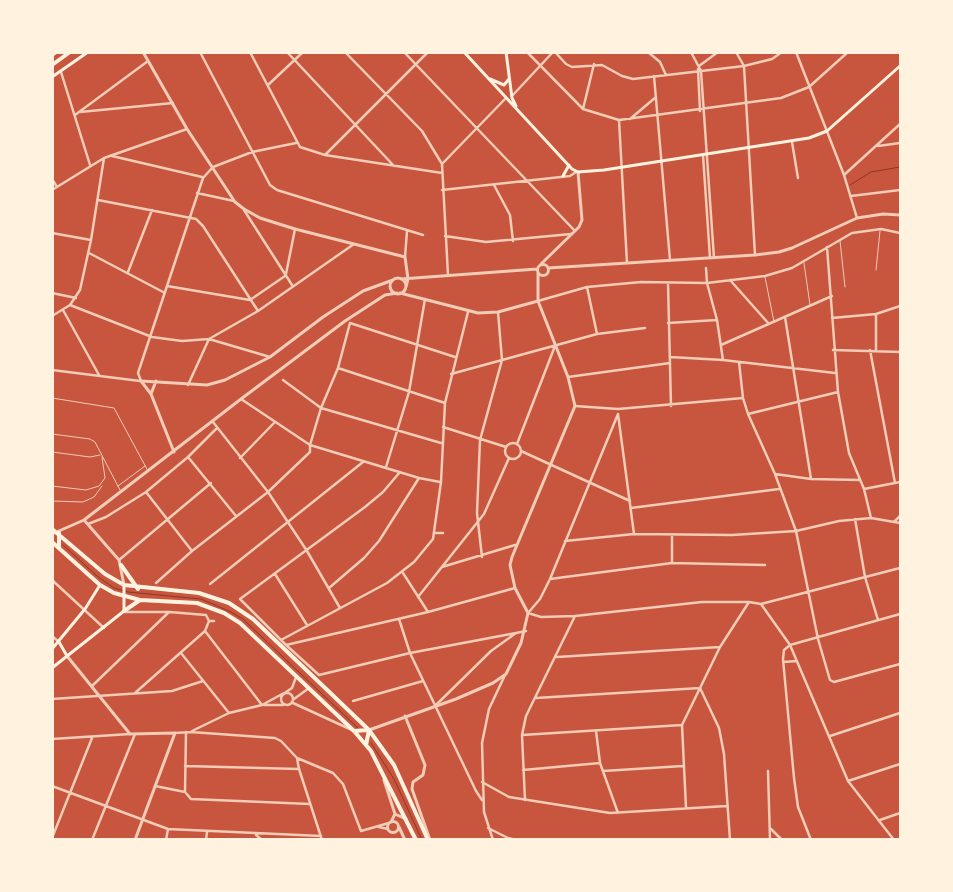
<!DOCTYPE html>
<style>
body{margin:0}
#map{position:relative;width:953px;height:892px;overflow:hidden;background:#c8553d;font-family:Jost,sans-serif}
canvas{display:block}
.frame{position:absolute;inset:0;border:54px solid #fff3e0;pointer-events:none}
</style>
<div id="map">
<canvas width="953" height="892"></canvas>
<div class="frame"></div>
</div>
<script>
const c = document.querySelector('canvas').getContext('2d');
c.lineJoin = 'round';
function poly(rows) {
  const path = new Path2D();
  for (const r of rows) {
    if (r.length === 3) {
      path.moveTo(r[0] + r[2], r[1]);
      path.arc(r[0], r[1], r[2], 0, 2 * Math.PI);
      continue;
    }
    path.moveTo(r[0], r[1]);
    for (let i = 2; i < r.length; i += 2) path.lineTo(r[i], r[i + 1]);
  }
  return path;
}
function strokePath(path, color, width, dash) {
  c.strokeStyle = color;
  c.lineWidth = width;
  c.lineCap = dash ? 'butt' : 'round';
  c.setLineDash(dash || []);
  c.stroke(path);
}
strokePath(poly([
 [850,185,871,172,900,167],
 [63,545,97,576,114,588,128,592,201,599,231,612,243,619,358,728],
 [371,743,394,779,422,840]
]), '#8f3625', 1);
strokePath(poly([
 [840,241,845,287],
 [804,263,810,305],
 [876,270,880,231],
 [765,277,774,322],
 [52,398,114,408,148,471],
 [52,434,90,439,95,442,120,490],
 [52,452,90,457,100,455],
 [52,486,86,490,99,486,105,478,102,457],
 [118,486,145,466],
 [52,501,83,502,94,497,102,486]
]), '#f1ccb7', 1);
strokePath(poly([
 [200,52,270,185,277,190,423,235],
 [250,52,300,147,325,155,442,173],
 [287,52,394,166],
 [345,52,422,131,442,164],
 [404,52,575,231],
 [527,52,583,109,619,120,781,98,809,87,848,52],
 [555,52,566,64,572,67,602,65,622,76,633,79,744,66,772,59,782,52],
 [648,52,660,62,666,75],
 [691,52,701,71,714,258],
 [736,52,744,66,755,255],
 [796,52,844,175,857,218],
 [699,66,718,52],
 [698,69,700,111],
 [61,72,90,165],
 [654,76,670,260],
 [268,85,303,52],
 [512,96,553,52],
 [583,109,594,64],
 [80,112,173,103],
 [75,115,148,61],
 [630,119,656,97],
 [619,120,627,263],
 [792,142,798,178],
 [878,146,900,143],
 [325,155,428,52],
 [703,155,710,258],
 [112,156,202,177],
 [844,175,900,124],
 [52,179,57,187],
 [494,185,510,215,513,241],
 [52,190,104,158,187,129],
 [442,190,570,176,576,172],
 [197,193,234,201],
 [851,196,900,190],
 [98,200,196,219,203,226,258,311],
 [244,210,292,285],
 [52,233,91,240],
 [445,236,486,242,571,234],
 [827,247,838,392,849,453,864,489,871,518],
 [89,253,165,293],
 [405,257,407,231],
 [706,268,707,283,717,320,723,360],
 [128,272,152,210],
 [286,274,295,229],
 [448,275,442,164,506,98],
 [730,280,769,324],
 [668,283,671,406],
 [167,286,250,300,285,276],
 [587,287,597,334],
 [52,293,76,298],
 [538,301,587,287,641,282,707,283,765,276,792,268,852,233,881,229,900,233],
 [70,305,152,337,182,341,209,339,270,357],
 [63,310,99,375],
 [876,314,876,350],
 [52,316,70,305,80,290,91,240,104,158],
 [785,317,811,479],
 [832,318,876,314,900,306],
 [350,323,455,357],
 [668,323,717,320],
 [721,345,832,296],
 [833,350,900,352],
 [870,350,895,483],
 [670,357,723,360,835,373],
 [739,362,743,398,748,414,775,474,796,531,818,639,830,680,834,682,900,664],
 [338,368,445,403],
 [52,370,140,381],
 [451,374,597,334,645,328],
 [568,377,670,363],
 [283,380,321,408,441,443],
 [141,381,138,373,203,178,213,167,252,152,296,143],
 [188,385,209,339,258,311,354,244],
 [241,399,310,445,419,478,440,482],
 [575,406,618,409,743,398],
 [618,414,550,579,540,599,528,613,541,617,575,616,702,602,749,602,761,604,900,568],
 [618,414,634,534],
 [748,414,838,392],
 [213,422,268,492,307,551,340,608],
 [443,427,506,447],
 [513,451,8],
 [517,444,555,346],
 [521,451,630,501],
 [188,457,236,516],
 [240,458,274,423],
 [386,467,409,392,425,299],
 [400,472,383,492,365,507,240,599,286,645,319,675,410,653,516,633],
 [775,474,811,479,860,480],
 [864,489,900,482],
 [146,492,192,551],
 [631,508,779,489],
 [855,519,865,577,878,620],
 [894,522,900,516],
 [88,524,106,517,146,492,188,457,216,429],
 [434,533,443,533],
 [565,541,634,534,732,535,796,531,839,521,871,518,900,523],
 [482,557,477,513,480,440,502,360,498,312],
 [119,560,211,483],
 [672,563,765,565],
 [442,567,515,545],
 [403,573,428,612],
 [275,574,307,625],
 [550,579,672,563,672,535],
 [52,580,104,628],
 [156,583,192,551,268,492,310,452,310,445,321,408,338,368,350,323],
 [210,584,363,462],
 [329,588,364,558,379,541,419,478],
 [418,597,484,514,509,458],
 [761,604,790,645,848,781,894,840],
 [124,612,169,612,206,615,209,621],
 [399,619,410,653,476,791,482,800],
 [205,631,262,705],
 [52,636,59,642],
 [281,640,387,583,414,562,433,539,441,482,445,403,468,312],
 [286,645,428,612,515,588],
 [181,653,229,713],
 [557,657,720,647],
 [783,662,797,661],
 [92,686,169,612],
 [286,692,292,688,296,677],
 [287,699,6],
 [135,693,205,631,209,621,214,621],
 [536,698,700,688,719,728,724,754,730,840],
 [52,699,172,691,203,681],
 [294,699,309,688],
 [353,701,423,681],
 [293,703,352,730],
 [264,705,283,705],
 [435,706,491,651,516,633,526,631],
 [192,731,229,713,262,705,284,693],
 [596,731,600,763,618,813],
 [175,733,191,732,275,738,281,741,297,758,299,769,322,840],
 [522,735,682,725],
 [830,736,900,713],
 [52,739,130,734],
 [297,758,333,773,343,784,361,831,389,823],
 [185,766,299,769],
 [523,770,600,763],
 [603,771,683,766],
 [768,771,770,840],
 [848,781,900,764],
 [482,782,509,797,610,813,727,806],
 [52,786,168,829,321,836],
 [155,786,185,792],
 [185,792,191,799,310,804],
 [185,792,186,732],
 [525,800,522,735,526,716,575,616],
 [686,808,682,725,720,647,749,602],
 [880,820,900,813],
 [379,827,388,829],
 [488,828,508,838,516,840],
 [771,829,782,840],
 [256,835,262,840],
 [52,838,92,738],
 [92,840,135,734],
 [166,840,168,829],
 [206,840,207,832],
 [493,840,484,812,482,743,489,709,505,675],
 [811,840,798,807,794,778,783,659,784,650,790,645,900,614]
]), '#f1ccb7', 2.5);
strokePath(poly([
 [143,52,187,129,235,202,244,209,260,218,295,229,405,257,408,279,406,287],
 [541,264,579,227,582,220,578,172],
 [543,270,5.5],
 [548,268,755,255,779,252,792,248,857,218,883,214,900,215],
 [398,286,8],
 [401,279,537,269],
 [400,293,478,313,498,312,538,301],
 [141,381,207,385,225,380,270,357,323,317,363,291,393,280],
 [141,381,151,394,174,452],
 [151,394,156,381],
 [84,520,119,560,124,585],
 [52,534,84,520,241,399,345,321,385,295,397,293],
 [67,656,130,734,175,733,135,840],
 [405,716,425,765,423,775,413,782,412,789,430,840],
 [369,730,456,699,493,683,506,674,521,643,528,613,515,588,510,565,512,557,575,406,568,377,538,301,538,273],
 [384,780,395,814,391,822],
 [395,814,406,819],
 [393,827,5.5],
 [399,827,405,840]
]), '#f1ccb7', 3);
strokePath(poly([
 [464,52,572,169,578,172,604,170,809,138,827,131,900,66],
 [506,52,512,98,516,106],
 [52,77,88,52],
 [490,79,504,85,509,79],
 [563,176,569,165],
 [59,642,67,656],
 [52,649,85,609,100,585],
 [52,668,124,611,124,585]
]), '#fff3e0', 3);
strokePath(poly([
 [52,55,56,52],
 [52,65,70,52],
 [52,529,105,574,124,585,199,593,229,603,253,619,369,730,394,765,428,840],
 [52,542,100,585,114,593,140,600,197,603,224,613,240,623,354,731,371,751,416,840],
 [59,548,59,533],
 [121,565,138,589],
 [124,611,140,600],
 [354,731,369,730],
 [366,745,369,730]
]), '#fff3e0', 4);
</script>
